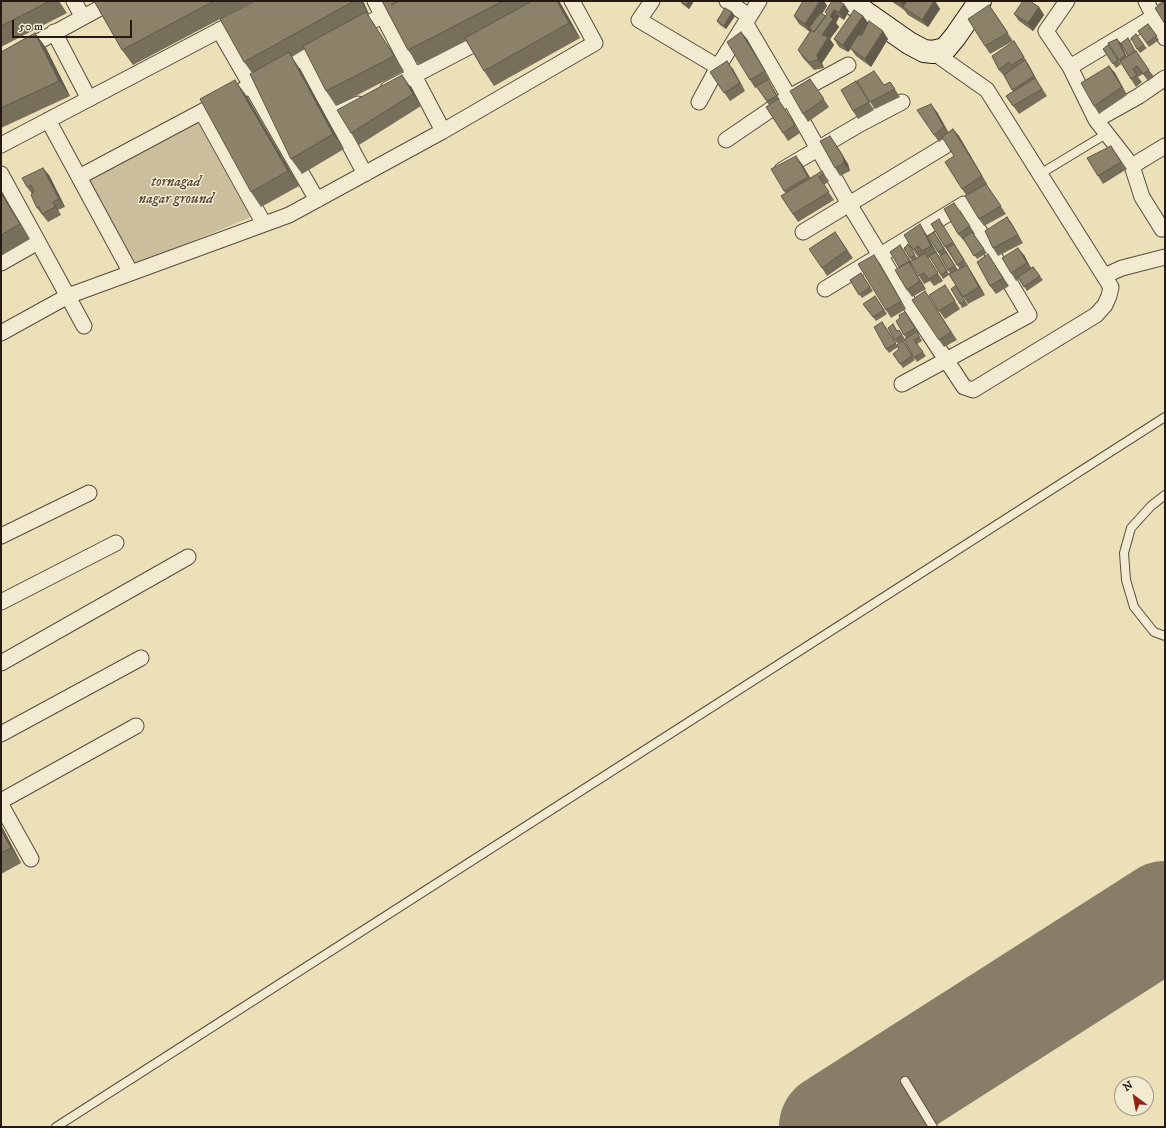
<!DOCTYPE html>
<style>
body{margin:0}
#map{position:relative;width:1166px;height:1128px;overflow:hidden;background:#ebe0b8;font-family:"IM FELL DW Pica",serif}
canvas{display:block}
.frame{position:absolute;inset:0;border:2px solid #261a13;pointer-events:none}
.north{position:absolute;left:1114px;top:1076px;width:40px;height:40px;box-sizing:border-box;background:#f2ebd1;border:1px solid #a09785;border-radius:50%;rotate:328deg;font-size:11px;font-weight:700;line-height:16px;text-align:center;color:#261a13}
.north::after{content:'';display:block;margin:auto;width:14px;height:18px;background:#8f2418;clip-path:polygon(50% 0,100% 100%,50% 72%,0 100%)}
.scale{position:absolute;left:12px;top:20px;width:120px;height:18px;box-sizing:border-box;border:2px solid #261a13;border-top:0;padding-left:5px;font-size:12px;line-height:14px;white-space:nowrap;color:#261a13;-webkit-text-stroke:3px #f2ebd1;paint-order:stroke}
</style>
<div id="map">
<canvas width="1166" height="1128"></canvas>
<div class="frame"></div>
<div class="north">N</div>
<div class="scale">50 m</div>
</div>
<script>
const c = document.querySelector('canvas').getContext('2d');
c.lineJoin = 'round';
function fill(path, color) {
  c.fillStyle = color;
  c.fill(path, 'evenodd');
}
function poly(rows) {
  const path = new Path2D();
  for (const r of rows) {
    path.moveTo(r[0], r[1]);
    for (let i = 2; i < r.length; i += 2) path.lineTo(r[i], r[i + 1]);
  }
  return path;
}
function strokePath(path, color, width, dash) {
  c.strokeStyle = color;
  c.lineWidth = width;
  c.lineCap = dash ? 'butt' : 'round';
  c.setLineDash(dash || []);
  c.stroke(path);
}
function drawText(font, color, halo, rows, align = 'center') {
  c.font = font + ' "IM FELL DW Pica",serif';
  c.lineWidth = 3;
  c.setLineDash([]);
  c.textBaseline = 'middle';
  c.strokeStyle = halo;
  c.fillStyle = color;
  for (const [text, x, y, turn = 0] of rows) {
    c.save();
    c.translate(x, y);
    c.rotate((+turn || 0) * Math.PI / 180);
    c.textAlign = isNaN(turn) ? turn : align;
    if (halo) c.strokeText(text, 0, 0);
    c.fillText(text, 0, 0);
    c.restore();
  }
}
fill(poly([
 [199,119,251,217,135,265,87,181]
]), '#cabe9c');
strokePath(poly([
 [833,1127,1165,915]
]), '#887d66', 108);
const lane = poly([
 [1040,174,1106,134],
 [1165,495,1151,506,1131,528,1124,553,1126,580,1134,607,1154,632,1165,636],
 [905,1081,933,1127],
 [56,1127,1165,417]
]);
const street = poly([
 [74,1,82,16],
 [375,1,443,131],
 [652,1,639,20,718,67],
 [727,1,749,16],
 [1067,1,1046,31,1070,67,1096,120,1132,166,1142,197,1162,229,1165,228],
 [1146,1,1165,38],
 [746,24,789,97,849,204,912,308,964,387,973,390,1096,315,1105,305,1109,296,1111,287,987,90,933,52],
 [219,30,317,200],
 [355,30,382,16],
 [54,32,89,99],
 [303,58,365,174],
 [1,62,113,1],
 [1070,67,1165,10],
 [388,89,488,37],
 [699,102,718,67,759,1],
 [202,112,264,224],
 [334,115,358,104],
 [48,120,131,273],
 [1096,120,1139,96,1165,78],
 [726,140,789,97,848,65],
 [1,145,275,1],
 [1132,166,1165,146],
 [782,170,860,124,902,102],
 [1,174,84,326],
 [79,177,325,46],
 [803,232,945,146],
 [1,263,38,242],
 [1104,276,1122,268,1165,257],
 [825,289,964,204],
 [1,333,68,296,289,215,443,131,595,43,572,1],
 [902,384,1029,315,964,205],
 [1,536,89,493],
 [1,602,116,543],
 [1,663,188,557],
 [1,734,141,658],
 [1,801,136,726],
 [1,805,31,859]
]);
const secondary = poly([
 [849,1,909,43,924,51,933,52,945,49,955,37,980,1]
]);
strokePath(lane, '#574c3c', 10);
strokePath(street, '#574c3c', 17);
strokePath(secondary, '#261a13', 24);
strokePath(lane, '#f2ebd1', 8);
strokePath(street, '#f2ebd1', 15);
strokePath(secondary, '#f2ebd1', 22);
fill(poly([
 [1,1,59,1,67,13,1,47],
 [94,1,254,1,133,65,122,50],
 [255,1,363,1,369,14,368,15,404,71,336,106,326,91,305,49,292,57,299,68,344,149,302,174,291,159,252,73,244,62],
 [382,1,559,1,562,6,580,38,494,86,484,71,466,41,419,65,408,50],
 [680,1,694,1,689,9,682,4],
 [803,1,824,1,827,6,822,14,826,16,827,14,825,12,832,1,849,11,844,20,839,17,836,23,839,27,830,39,834,45,822,63,824,68,814,70,803,58,798,50,810,32,799,24,794,16],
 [891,1,935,1,940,9,928,27,908,15,904,10],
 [989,5,1013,41,990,54,985,46],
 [1039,7,1044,15,1033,31,1019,21,1014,14],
 [735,16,726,29,720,25,717,21],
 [863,16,868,23,888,39,871,67,856,56,851,49,848,52,839,47,834,39],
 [1148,24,1159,40,1149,47,1138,31],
 [741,32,747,39,770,79,768,80,780,100,778,100,800,133,788,141,766,107,769,105,757,87,755,88,750,80],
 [35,33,46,48,70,96,1,128,1,52],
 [1128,38,1136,52,1154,77,1148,81,1143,74,1138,77,1142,82,1136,87,1108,43,1120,42,1127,57,1128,56],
 [1014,41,1029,65,1039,84,1047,96,1019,114,1006,96,1013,91,1005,77,999,70],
 [1108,45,1121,64,1116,68,1103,49],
 [1144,45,1147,48,1140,53,1137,49],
 [1109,66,1115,73,1127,95,1099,114,1094,106],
 [733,69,745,91,730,101,710,72],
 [810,79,829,107,808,122,803,114],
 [890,82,900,97,875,109,870,102],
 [410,86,421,106,359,145,351,133],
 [861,89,874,110,858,119,853,111],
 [246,95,299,186,261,207,251,192],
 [937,112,948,132,953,129,959,136,987,184,986,184,1006,214,984,226,979,219,966,195,962,189,954,156,943,139,939,142,934,135],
 [835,143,848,164,850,171,840,176,835,168],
 [1111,146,1127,169,1103,184,1098,176],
 [802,164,810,179,822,171,829,181,824,185,834,200,798,222,781,196,786,194,784,191],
 [49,175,65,207,58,210,61,215,48,222,37,208,32,194,27,187],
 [1,191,30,239,1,256],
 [960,210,975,234,974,235,987,253,977,259,965,241,964,241,958,234],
 [1007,217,1012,224,1023,243,998,256,993,248],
 [939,219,967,264,963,267,967,265,972,273,985,295,968,304,949,275,943,279,930,257,928,258,943,281,934,286,930,281,924,284,912,265,911,265,926,289,912,297,907,290,900,267,890,252,900,245,911,261,912,261,910,258,908,244,917,258,918,257,913,250,925,232,949,274,950,273,948,270,944,254,940,256,938,252,937,236,958,270,960,269,945,247],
 [835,232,853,258,827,276,822,268],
 [988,254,1009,286,996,294,990,286],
 [1024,255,1031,268,1033,267,1043,280,1027,291,1019,279,1016,281,1011,273],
 [879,262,906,309,891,318,886,310],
 [861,273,873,291,862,298,850,280],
 [955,286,968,305,962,308,960,304],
 [950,293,960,309,945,319,939,311],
 [875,296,887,314,876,321,863,304],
 [930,299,957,340,944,347,939,340],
 [905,312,918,332,917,332,922,341,917,344,926,356,917,362,904,340,898,344,895,340,897,331,899,330,905,339,906,338,904,335,900,318],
 [882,322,897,345,903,341,915,360,903,368,893,354,899,349,898,347,889,353,886,349],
 [1,825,21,863,1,874]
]), '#786f5a');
fill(poly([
 [360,1,363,1,369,14],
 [557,1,559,1,562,6,580,38,569,23],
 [689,1,694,1,689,9,686,5],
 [820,1,824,1,827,6,811,30,809,28,811,31,810,32,805,24],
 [901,1,912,1,904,8,900,3],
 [935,1,940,9,928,27,922,20],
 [844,4,849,11,844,20,839,12],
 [1039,7,1044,15,1033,31,1028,23],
 [834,10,839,17,836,23,839,27,830,39,834,45,822,63,824,68,818,60,817,55,822,35,830,16],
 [366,12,376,27,404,71,394,56],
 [732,12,735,16,726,29,724,26],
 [863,16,869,24,848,52,843,45],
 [883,31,888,39,871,67,865,59],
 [741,32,747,39,770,79,765,71],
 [35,33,46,48,70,96,59,81],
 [1117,39,1120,42,1128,59,1125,55],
 [289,52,299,68,344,149,333,134],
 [727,61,733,69,745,91,740,83],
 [1109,66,1115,73,1127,95,1122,87],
 [402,75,410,86,421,106,413,94],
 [235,80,246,95,299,186,288,171],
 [931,104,937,112,950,135,944,127],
 [953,129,959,136,987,184,982,176],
 [830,136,848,164,850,171,844,163],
 [796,156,802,164,814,184,808,177],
 [43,168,49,175,65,207,59,199],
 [1,191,30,239,20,224,1,193],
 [53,202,58,210,61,215,55,207],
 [1007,217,1012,224,1023,243,1018,235],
 [920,224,925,232,937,253,931,246],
 [1018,248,1024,255,1032,270,1027,263],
 [874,255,879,262,906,309,901,301],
 [909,262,914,270,926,289,920,281],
 [967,265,972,273,985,295,979,287],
 [1,825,21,863,11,848,1,830]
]), '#625a4a');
const building = poly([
 [1,1,50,1,1,26,1,1],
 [94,1,214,1,122,50,94,1],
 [255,1,354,1,244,62,220,19,255,1],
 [382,1,398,1,391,5,399,1,503,1,408,50,382,1],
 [532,1,557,1,569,23,484,71,465,38,532,1],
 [680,1,689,1,686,5,680,1],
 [803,1,820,1,805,24,794,16,803,1],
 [832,1,837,1,844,4,839,12,834,10,830,16,833,19,822,35,828,37,817,55,818,60,809,62,798,50,811,30,814,32,827,14,825,12,832,1],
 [907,1,934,1,922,20,903,7,907,1],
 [1023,1,1030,1,1039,7,1028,23,1014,14,1023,1],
 [1165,2,1165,24,1155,8,1165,2],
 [989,5,1008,33,985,46,968,19,989,5],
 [725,8,732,12,724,26,717,21,725,8],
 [854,10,863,16,843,45,834,39,854,10],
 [366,12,394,56,326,91,303,46,366,12],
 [820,13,826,16,814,32,809,28,820,13],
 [869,21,883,31,865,59,850,48,858,35,862,35,869,21],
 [1148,24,1157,36,1147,43,1138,31,1148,24],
 [741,32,765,71,750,80,727,42,741,32],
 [35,33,59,81,1,108,1,52,35,33],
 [1136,34,1144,45,1137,49,1131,38,1136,34],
 [1128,38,1135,51,1128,56,1121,43,1128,38],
 [1117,39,1125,55,1119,60,1108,43,1117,39],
 [1014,41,1024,57,1012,65,1009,62,999,70,992,56,1014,41],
 [1108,45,1118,60,1113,64,1103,49,1108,45],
 [1136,51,1149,70,1143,74,1137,66,1133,69,1137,75,1131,79,1120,61,1136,51],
 [289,52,333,134,291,159,250,74,289,52],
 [1025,60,1034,76,1012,90,1004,75,1025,60],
 [727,61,740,83,724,93,710,72,727,61],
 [1109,66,1122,87,1094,106,1081,83,1109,66],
 [874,71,884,85,890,82,895,89,870,102,857,81,874,71],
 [402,75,413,94,351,133,337,110,402,75],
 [1035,78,1042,89,1013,106,1006,96,1035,78],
 [810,79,824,99,803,114,790,91,810,79],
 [235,80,288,171,251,192,200,99,235,80],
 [768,80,777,96,767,101,756,86,768,80],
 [856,81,869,102,853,111,841,90,856,81],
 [778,99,795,125,783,133,766,107,778,99],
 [931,104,944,127,934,135,917,110,931,104],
 [953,129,982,176,962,189,945,162,954,156,942,137,953,129],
 [830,136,843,156,844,163,835,168,820,141,830,136],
 [1111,146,1121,162,1098,176,1087,158,1111,146],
 [796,156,808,177,784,191,771,169,796,156],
 [43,168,59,199,53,202,55,207,42,214,39,207,37,208,31,195,34,191,31,185,27,187,22,178,43,168],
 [822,171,824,174,819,177,829,192,793,214,781,196,822,171],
 [986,184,1001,206,979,219,965,196,986,184],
 [1,193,20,224,1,235,1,193],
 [954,203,970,226,958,234,944,209,954,203],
 [1007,217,1018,235,993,248,985,231,1007,217],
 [939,219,953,242,945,247,931,224,939,219],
 [920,224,931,246,922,251,918,246,913,250,904,235,920,224],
 [835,232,847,250,822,268,809,249,835,232],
 [934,232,944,249,938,252,928,236,934,232],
 [972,232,984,249,974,256,963,238,972,232],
 [908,244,915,255,910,258,904,248,908,244],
 [954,244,964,260,957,265,947,248,954,244],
 [900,245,910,261,899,267,890,252,900,245],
 [1018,248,1027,263,1011,273,1002,258,1018,248],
 [936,252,947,271,941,275,929,256,936,252],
 [946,252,955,266,948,270,940,256,946,252],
 [925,253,938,273,929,279,924,273,919,276,910,262,925,253],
 [988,254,1003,278,990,286,977,262,988,254],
 [874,255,901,301,886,310,858,264,874,255],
 [909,262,920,281,907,290,895,270,909,262],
 [967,265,979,287,963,297,949,274,967,265],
 [1033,267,1040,276,1024,287,1018,277,1033,267],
 [861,273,870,287,859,295,850,280,861,273],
 [945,285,955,301,939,311,929,295,945,285],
 [955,286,965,301,960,304,951,289,955,286],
 [925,291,951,332,939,340,912,300,925,291],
 [875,296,884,310,873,317,863,304,875,296],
 [905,312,915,328,904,335,896,321,900,318,899,315,905,312],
 [882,322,896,343,886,349,874,327,882,322],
 [893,324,897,331,899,330,902,335,895,340,888,328,893,324],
 [917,331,919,337,914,340,923,352,914,358,904,340,917,331],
 [903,341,912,356,900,364,893,354,899,349,897,345,903,341],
 [1,830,11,848,1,853,1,830]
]);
fill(building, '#8c8169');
strokePath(building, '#625a4a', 1);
drawText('italic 15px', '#574b3c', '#f2ebd1', [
 ["tornagad",176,183],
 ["nagar ground",176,200]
]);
</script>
